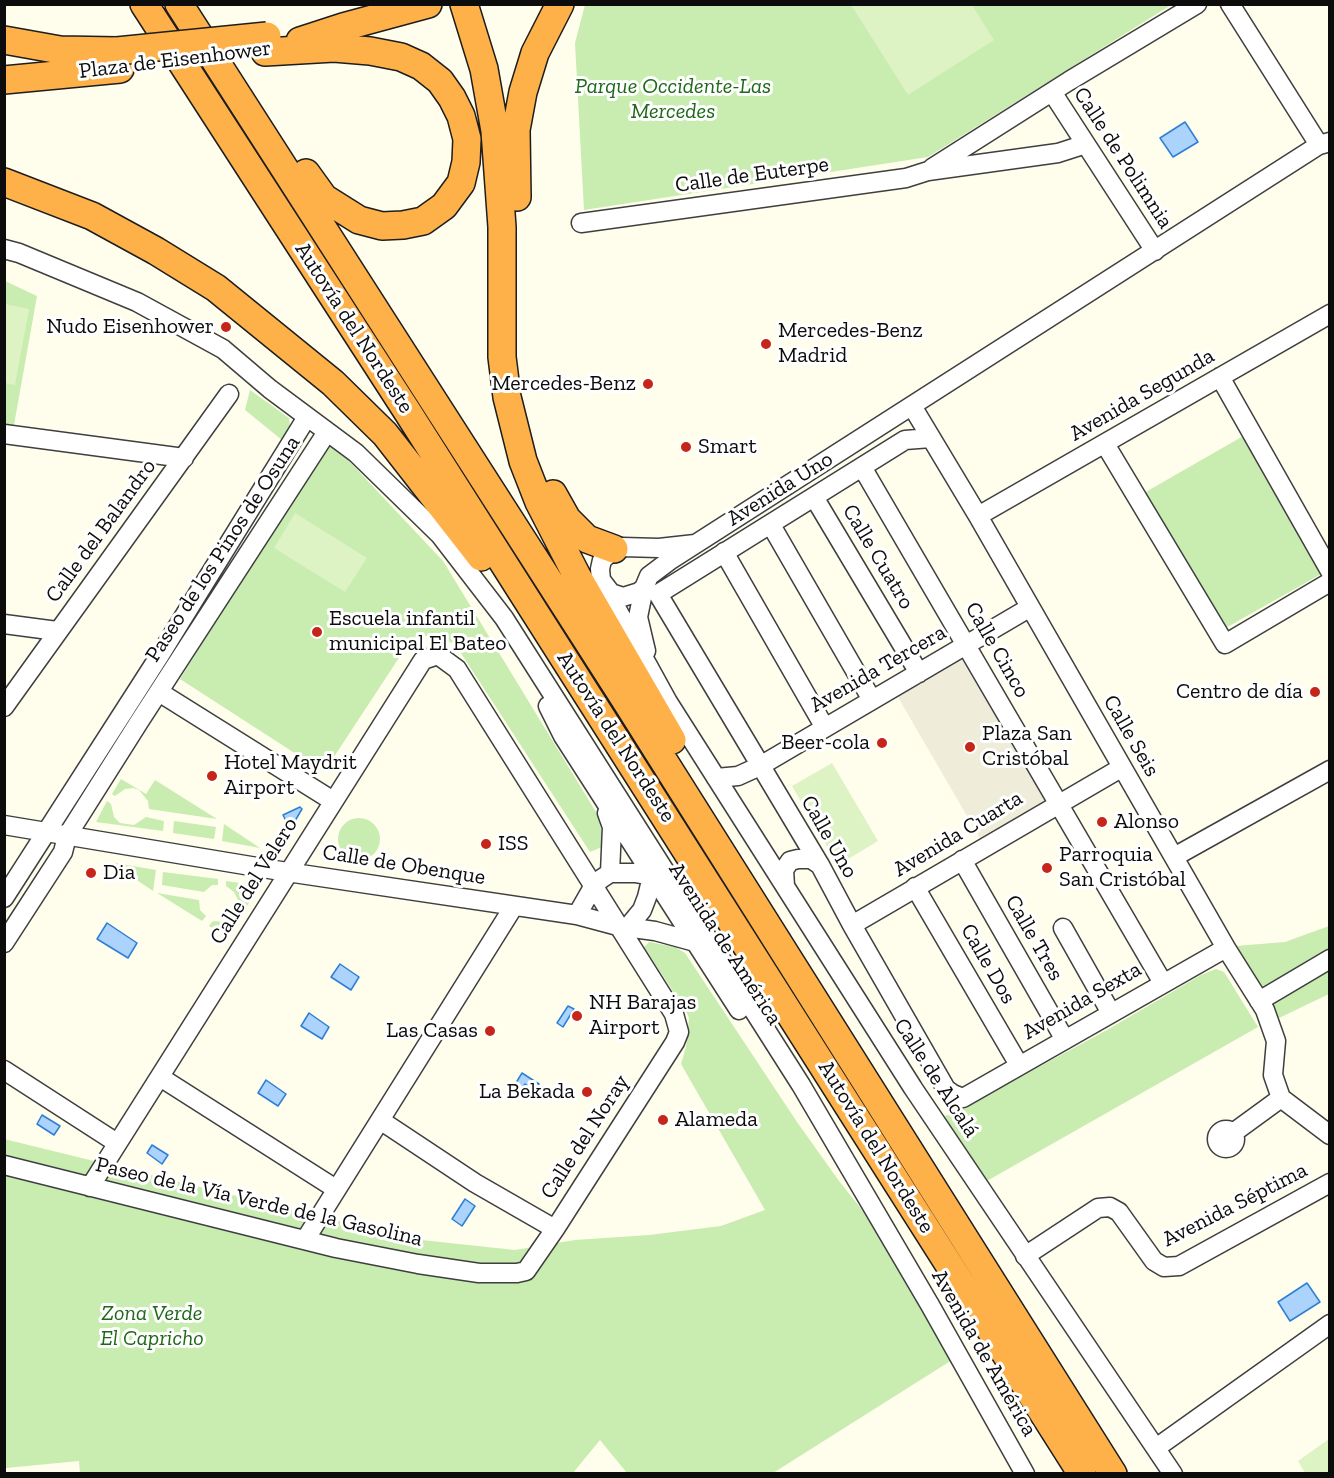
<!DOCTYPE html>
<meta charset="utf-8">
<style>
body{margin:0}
#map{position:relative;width:1334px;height:1478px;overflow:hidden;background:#fffdeb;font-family:"Zilla Slab",serif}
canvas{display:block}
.frame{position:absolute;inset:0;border:6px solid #0c0c0c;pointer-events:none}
</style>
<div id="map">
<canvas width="1334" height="1478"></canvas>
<div class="frame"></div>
</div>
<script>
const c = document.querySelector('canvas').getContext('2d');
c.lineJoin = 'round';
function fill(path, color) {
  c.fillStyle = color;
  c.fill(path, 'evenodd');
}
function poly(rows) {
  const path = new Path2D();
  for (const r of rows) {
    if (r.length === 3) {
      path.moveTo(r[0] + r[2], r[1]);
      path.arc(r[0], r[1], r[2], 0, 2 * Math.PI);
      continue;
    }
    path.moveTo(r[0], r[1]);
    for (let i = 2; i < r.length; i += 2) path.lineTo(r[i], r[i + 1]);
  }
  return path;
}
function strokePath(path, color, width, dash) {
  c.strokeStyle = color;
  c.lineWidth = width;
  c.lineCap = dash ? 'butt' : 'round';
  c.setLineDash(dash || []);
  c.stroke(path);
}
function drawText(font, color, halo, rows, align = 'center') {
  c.font = font + ' "Zilla Slab",serif';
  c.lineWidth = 6;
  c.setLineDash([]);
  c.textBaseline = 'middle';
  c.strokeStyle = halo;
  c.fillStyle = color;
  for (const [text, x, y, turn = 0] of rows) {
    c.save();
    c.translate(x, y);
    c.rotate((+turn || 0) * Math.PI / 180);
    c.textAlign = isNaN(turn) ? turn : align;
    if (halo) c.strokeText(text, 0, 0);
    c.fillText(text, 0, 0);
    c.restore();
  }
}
fill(poly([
 [585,5,1171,5,928,157,584,210,575,43],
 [5,281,37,296,14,425,5,424],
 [250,390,289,418,290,426,287,434,282,440,245,410],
 [1245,435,1323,573,1222,630,1144,493],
 [327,443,347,459,443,561,599,817,604,846,590,852,455,644,431,635,412,638,324,772,180,679],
 [121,779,146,794,155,780,217,819,149,809,148,801,139,790,133,788,125,789,115,796,112,794],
 [107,801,111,804,114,817,120,823,134,825,146,817,164,821,163,831,96,822],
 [359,839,21],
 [174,821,216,827,214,839,173,833],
 [224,824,260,848,222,841],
 [110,862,156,870,153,891],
 [163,872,218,879,218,885,212,885,204,892,162,885],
 [226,881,260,886,243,912,237,908,238,900,234,892,226,886],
 [157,893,199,900,200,910,206,916,202,921],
 [232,916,239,918,227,937,209,926,213,921,225,922],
 [1329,926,1329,994,1279,1018,1236,946,1285,942],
 [649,942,675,947,685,953,797,1122,839,1181,878,1230,952,1360,773,1473,627,1473,600,1440,572,1474,80,1474,79,1461,6,1468,4,1139,412,1239,515,1250,575,1240,649,1235,721,1226,765,1210,681,1064,686,1047,689,1018,686,1011,644,947],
 [1216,969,1224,972,1258,1027,985,1182,943,1117,965,1107,1107,1030,1201,975]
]), '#c9ecb1');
fill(poly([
 [851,5,972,5,994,40,908,95],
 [5,304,29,309,15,385,5,383],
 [295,513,367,558,345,592,274,548],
 [832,763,878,841,838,865,792,786],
 [1329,1439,1329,1473,1305,1473,1298,1461]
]), '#ddf3c4');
fill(poly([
 [959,655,1046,802,981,840,895,692]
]), '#efecda');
const water = poly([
 [1185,122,1198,142,1173,157,1160,138,1185,122],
 [300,807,302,809,292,826,289,827,283,815,300,807],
 [107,923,137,943,128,958,97,939,107,923],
 [340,964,359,977,351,990,331,977,340,964],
 [568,1006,574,1009,563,1027,557,1023,568,1006],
 [309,1013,329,1027,322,1039,301,1026,309,1013],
 [522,1073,539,1084,535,1091,525,1084,521,1090,514,1086,522,1073],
 [266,1080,286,1094,278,1106,258,1093,266,1080],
 [42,1115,60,1126,54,1135,37,1124,42,1115],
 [152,1145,168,1155,162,1164,147,1153,152,1145],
 [465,1199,475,1206,462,1226,452,1219,465,1199],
 [1307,1283,1320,1302,1290,1321,1278,1302,1307,1283]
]);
fill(water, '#abd3fb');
strokePath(water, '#2c7fd7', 1.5);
const minor = poly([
 [1230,4,1319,145],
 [1052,92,1155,251],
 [932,168,1069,81,1197,4],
 [581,223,906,178,928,171,1058,153,1086,144],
 [4,249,19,253,137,302,223,349,270,389,356,453,440,535,504,618,801,1085,930,1305,1025,1474],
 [1220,377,1330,571],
 [912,406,978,516,1226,948,1265,1010,1276,1041,1273,1075,1281,1098,1330,1135],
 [4,434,184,458],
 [931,438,905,440,658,594,820,865,852,925,946,1089,953,1094,963,1098,1226,948],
 [1105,444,1225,644,1330,582],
 [862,467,1163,983],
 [814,497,919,673],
 [978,516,1330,314],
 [771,525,872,700],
 [695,544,659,548,622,547,614,549,602,560,600,569,601,580,611,593,623,597,639,592,644,588,649,576,669,561,1319,145,1330,142],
 [724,552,825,728],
 [601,580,668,702,913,1088,1173,1474],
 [644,588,638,617,646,651],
 [4,624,57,631],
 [159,692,333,801],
 [548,706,563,736,739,1010],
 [4,707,229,394],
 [716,778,738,776,760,766,1029,608],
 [607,813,612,827,610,873],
 [4,825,287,872,577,915,618,926,655,931,695,942],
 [1174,857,1330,770],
 [962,860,1065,1040],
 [785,886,784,870,790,861,798,859,811,859,820,865],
 [915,887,1019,1065],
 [4,898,160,655,307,417],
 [577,915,593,887,601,879,610,873,635,873,652,876,658,879],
 [852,925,1121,768],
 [628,927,642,910,647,897,652,876,652,869],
 [1063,928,1111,1013],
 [4,943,63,852,67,836,139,722,327,432],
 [1259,1001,1330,959],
 [4,1070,117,1143],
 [160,1077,336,1189],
 [1226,1139,9],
 [1233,1133,1281,1098],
 [4,1165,336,1248,418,1264,479,1273,517,1273,526,1271,555,1229],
 [90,1187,423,660,438,655,457,669,674,1014,679,1032,675,1042,555,1229,475,1183,380,1120],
 [305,1240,514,906],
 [1025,1256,1098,1208,1110,1207,1119,1212,1154,1261,1164,1267,1179,1266,1330,1183],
 [1156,1448,1330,1324]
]);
const highway = poly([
 [144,4,407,411,1082,1474],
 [179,4,626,701,1113,1474],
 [464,4,484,69,495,131,502,227,502,357,507,397,523,461,539,502,577,576,672,740],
 [4,40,60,50,117,51],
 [300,41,343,27,428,4],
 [265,52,334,48,370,51,401,57,421,66,440,81,452,98,461,116,467,139,466,162,461,183,444,206,423,221,403,225,382,226,359,220,324,198,306,173],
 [4,80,120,69],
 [516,130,517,197],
 [513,146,523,92,535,53,560,4],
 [4,182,92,216,156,251,216,288,333,383,385,434,481,557],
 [553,494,567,519,587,539,614,549]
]);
strokePath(minor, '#3f3f3f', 21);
strokePath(highway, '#1d1d1d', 30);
strokePath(minor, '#fff', 18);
strokePath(highway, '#ffb149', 27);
const highwayBridge = poly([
 [117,51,267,36]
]);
strokePath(highwayBridge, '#1d1d1d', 30, []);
strokePath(highwayBridge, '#ffb149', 27);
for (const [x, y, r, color] of [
 [226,327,6,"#c6261a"],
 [766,344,6,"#c6261a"],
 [648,384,6,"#c6261a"],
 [686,447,6,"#c6261a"],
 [317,632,6,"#c6261a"],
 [1315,692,6,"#c6261a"],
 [882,743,6,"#c6261a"],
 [970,747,6,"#c6261a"],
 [212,776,6,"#c6261a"],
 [1102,822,6,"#c6261a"],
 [486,844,6,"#c6261a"],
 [1047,868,6,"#c6261a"],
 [91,873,6,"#c6261a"],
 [577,1016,6,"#c6261a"],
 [490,1031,6,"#c6261a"],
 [587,1092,6,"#c6261a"],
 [663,1120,6,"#c6261a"]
]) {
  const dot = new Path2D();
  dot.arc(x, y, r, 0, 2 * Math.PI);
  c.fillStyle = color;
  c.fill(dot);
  strokePath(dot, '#fff', 2);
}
drawText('22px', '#0c0c0c', '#fff', [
 ["Plaza de Eisenhower",175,60,-7],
 ["Calle de Polimnia",1123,158,57],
 ["Calle de Euterpe",752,175,-8],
 ["Autovía del Nordeste",354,328,57],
 ["Avenida Segunda",1142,395,-30],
 ["Avenida Uno",780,489,-32],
 ["Calle del Balandro",101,531,-54],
 ["Paseo de los Pinos de Osuna",223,549,-57],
 ["Calle Cuatro",878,557,59],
 ["Calle Cinco",997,650,60],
 ["Avenida Tercera",878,669,-30],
 ["Calle Seis",1131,736,60],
 ["Autovía del Nordeste",616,737,57],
 ["Avenida Cuarta",958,834,-31],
 ["Calle Uno",829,837,60],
 ["Calle de Obenque",404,865,9],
 ["Calle del Velero",254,881,-58],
 ["Calle Tres",1034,938,60],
 ["Avenida de América",725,944,57],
 ["Calle Dos",988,964,60],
 ["Avenida Sexta",1082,1001,-30],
 ["Calle de Alcalá",936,1078,57],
 ["Calle del Noray",585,1137,-57],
 ["Autovía del Nordeste",876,1147,58],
 ["Paseo de la Vía Verde de la Gasolina",259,1202,13],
 ["Avenida Séptima",1235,1205,-27],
 ["Avenida de América",984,1353,60]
]);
drawText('italic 22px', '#1f6818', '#fff', [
 ["Parque Occidente-Las",673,87],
 ["Mercedes",673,112],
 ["Zona Verde",152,1314],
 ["El Capricho",152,1339]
]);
drawText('22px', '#0c0c0c', '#fff', [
 ["Nudo Eisenhower",214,327,"right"],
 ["Mercedes-Benz",778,331],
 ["Madrid",778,356],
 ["Mercedes-Benz",636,384,"right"],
 ["Smart",698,447],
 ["Escuela infantil",329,619],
 ["municipal El Bateo",329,644],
 ["Centro de día",1303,692,"right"],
 ["Plaza San",982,734],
 ["Cristóbal",982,759],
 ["Beer-cola",870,743,"right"],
 ["Hotel Maydrit",224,763],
 ["Airport",224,788],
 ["Alonso",1114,822],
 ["ISS",498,844],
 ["Parroquia",1059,855],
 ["San Cristóbal",1059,880],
 ["Dia",103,873],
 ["NH Barajas",589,1003],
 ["Airport",589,1028],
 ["Las Casas",478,1031,"right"],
 ["La Bekada",575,1092,"right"],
 ["Alameda",675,1120]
], 'left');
</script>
